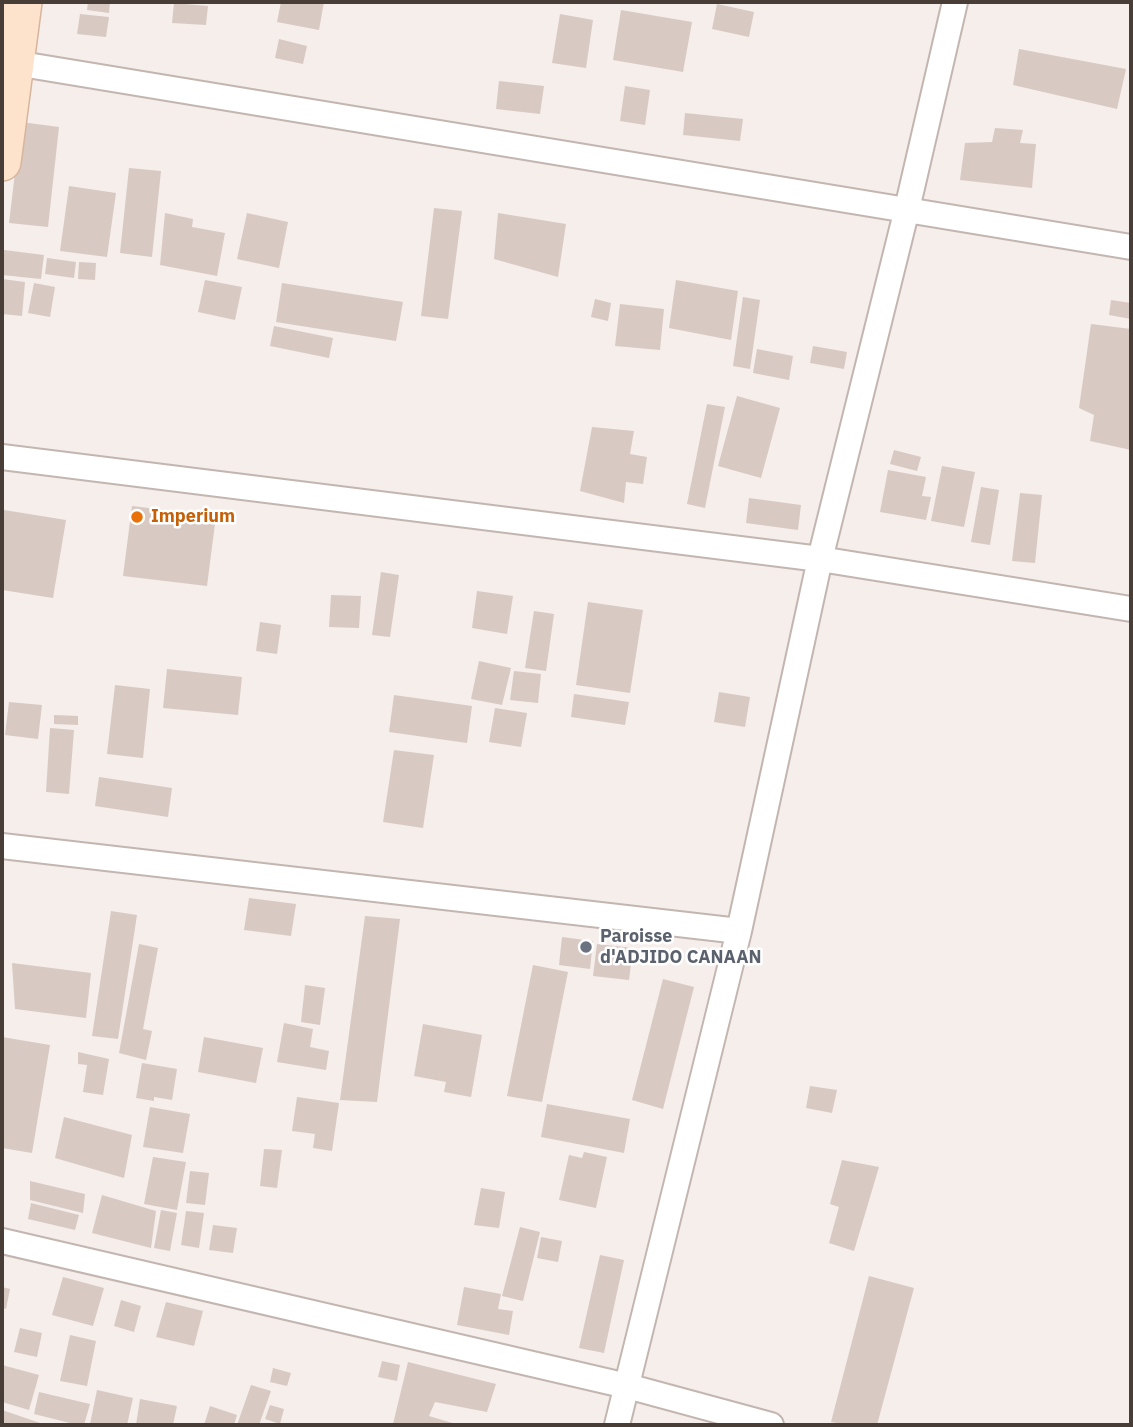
<!DOCTYPE html>
<style>
body{margin:0}
#map{position:relative;width:1133px;height:1427px;overflow:hidden;background:#f5eeeb;font-family:"IBM Plex Sans",sans-serif}
canvas{display:block}
.frame{position:absolute;inset:0;border:4px solid #493d38;pointer-events:none}
</style>
<div id="map">
<canvas width="1133" height="1427"></canvas>
<div class="frame"></div>
</div>
<script>
const c = document.querySelector('canvas').getContext('2d');
c.lineJoin = 'round';
function fill(path, color) {
  c.fillStyle = color;
  c.fill(path, 'evenodd');
}
function poly(rows) {
  const path = new Path2D();
  for (const r of rows) {
    path.moveTo(r[0], r[1]);
    for (let i = 2; i < r.length; i += 2) path.lineTo(r[i], r[i + 1]);
  }
  return path;
}
function strokePath(path, color, width, dash) {
  c.strokeStyle = color;
  c.lineWidth = width;
  c.lineCap = dash ? 'butt' : 'round';
  c.setLineDash(dash || []);
  c.stroke(path);
}
function drawText(font, color, halo, rows, align = 'center') {
  c.font = font + ' "IBM Plex Sans",sans-serif';
  c.lineWidth = 5;
  c.setLineDash([]);
  c.textBaseline = 'middle';
  c.strokeStyle = halo;
  c.fillStyle = color;
  for (const [text, x, y, turn = 0] of rows) {
    c.save();
    c.translate(x, y);
    c.rotate((+turn || 0) * Math.PI / 180);
    c.textAlign = isNaN(turn) ? turn : align;
    if (halo) c.strokeText(text, 0, 0);
    c.fillText(text, 0, 0);
    c.restore();
  }
}
fill(poly([
 [88,2,110,2,109,13,87,10],
 [281,2,324,2,319,30,277,22],
 [174,3,208,6,206,25,172,23],
 [717,4,754,12,749,37,712,29],
 [621,10,692,22,683,72,613,60],
 [80,14,109,17,106,37,77,34],
 [560,14,593,20,586,68,552,63],
 [279,39,307,46,303,64,275,58],
 [1019,49,1126,69,1117,109,1013,85],
 [499,81,544,86,540,114,496,109],
 [625,86,650,90,645,125,620,121],
 [685,113,743,119,740,141,683,135],
 [21,122,59,127,48,227,9,223],
 [995,128,1023,130,1020,143,1036,144,1032,188,960,180,965,143,992,142],
 [129,168,161,171,152,257,120,253],
 [69,186,116,193,107,257,60,251],
 [434,208,462,211,448,319,421,316],
 [165,213,193,219,192,227,225,233,217,276,160,265],
 [247,213,288,222,279,268,237,259],
 [498,213,566,224,558,277,494,259],
 [4,250,44,255,41,279,2,275],
 [47,258,76,262,74,278,45,274],
 [79,262,96,263,95,280,78,279],
 [2,279,25,282,22,316,2,314],
 [205,280,242,287,235,320,198,312],
 [676,280,738,291,731,340,669,328],
 [34,283,55,287,50,317,28,313],
 [282,283,403,302,396,341,276,322],
 [743,297,760,300,750,369,733,366],
 [595,299,611,303,608,321,591,317],
 [1111,300,1131,303,1131,319,1109,315],
 [620,304,664,309,660,350,615,346],
 [1091,324,1131,329,1131,450,1090,441,1094,415,1079,408],
 [274,326,333,338,329,358,270,346],
 [813,346,847,352,844,369,810,363],
 [757,349,793,356,789,380,753,373],
 [737,396,780,408,761,478,718,466],
 [707,404,725,407,705,508,687,504],
 [592,427,634,431,630,454,647,457,643,484,626,482,624,503,580,491],
 [894,450,921,457,917,471,890,464],
 [942,466,975,472,964,527,931,521],
 [888,470,926,477,922,496,931,497,926,520,880,512],
 [981,487,999,490,990,545,971,542],
 [1020,493,1042,495,1035,563,1012,561],
 [749,498,801,505,798,530,746,523],
 [132,506,216,516,207,586,123,576],
 [4,510,66,520,53,598,2,590,2,522],
 [381,572,399,575,390,637,372,635],
 [477,591,513,596,507,634,472,628],
 [331,595,361,596,359,628,329,627],
 [588,602,643,610,630,693,576,685],
 [534,611,554,614,546,671,525,668],
 [260,622,281,625,277,654,256,651],
 [479,661,511,668,502,705,471,699],
 [167,669,242,677,238,715,163,708],
 [514,671,541,674,538,703,510,700],
 [115,685,150,689,143,758,107,754],
 [719,692,750,697,745,727,714,722],
 [574,694,629,702,625,725,571,717],
 [394,695,472,706,467,743,389,732],
 [9,702,42,705,38,739,5,735],
 [495,708,527,713,521,747,489,742],
 [54,715,78,716,78,725,54,724],
 [50,728,74,730,69,794,46,792],
 [394,750,434,755,423,828,383,822],
 [99,777,172,788,168,817,95,806],
 [249,898,296,904,291,936,244,930],
 [111,911,137,915,118,1039,92,1036],
 [365,916,400,919,377,1102,340,1100],
 [562,937,593,941,590,969,559,965],
 [139,944,158,948,143,1029,152,1031,146,1060,119,1053],
 [597,944,633,948,629,980,593,976],
 [12,963,91,973,86,1018,15,1009],
 [533,965,568,972,542,1102,507,1096],
 [663,979,694,987,663,1109,632,1100],
 [305,985,325,988,320,1025,301,1022],
 [284,1023,313,1029,310,1047,329,1051,326,1070,277,1062],
 [423,1024,482,1035,471,1097,444,1092,446,1082,414,1076],
 [2,1037,50,1045,32,1153,2,1148,2,1093,4,1077,2,1077],
 [204,1037,263,1048,256,1083,198,1072],
 [78,1052,109,1059,103,1095,83,1092,87,1065,78,1064],
 [142,1063,177,1069,172,1100,154,1097,154,1101,136,1098],
 [810,1086,837,1090,832,1113,806,1108],
 [297,1097,339,1103,332,1151,313,1148,315,1134,292,1131],
 [547,1104,630,1119,624,1153,541,1137],
 [150,1107,190,1114,183,1153,143,1147],
 [64,1117,132,1135,124,1178,55,1158],
 [264,1149,282,1150,277,1188,260,1186],
 [584,1152,607,1157,596,1208,559,1200,569,1155,582,1158],
 [153,1157,186,1162,177,1210,144,1204],
 [842,1160,879,1167,854,1251,829,1243,839,1207,830,1204],
 [190,1171,209,1173,205,1205,186,1203],
 [30,1181,85,1194,83,1213,30,1200],
 [481,1188,505,1192,499,1228,474,1225],
 [102,1195,156,1211,151,1248,92,1233],
 [31,1203,79,1215,75,1230,28,1219],
 [161,1210,177,1213,170,1251,154,1248],
 [186,1211,204,1213,199,1248,181,1245],
 [213,1225,237,1228,233,1253,209,1250],
 [520,1227,540,1232,523,1301,502,1296],
 [541,1237,562,1241,558,1262,537,1258],
 [600,1255,624,1260,604,1353,579,1348],
 [869,1276,914,1288,877,1425,848,1425,831,1422],
 [63,1277,104,1288,93,1326,52,1315],
 [2,1287,10,1289,6,1309,2,1308],
 [464,1287,501,1294,498,1309,513,1311,509,1335,457,1325],
 [121,1300,141,1306,134,1332,114,1326],
 [166,1302,203,1311,194,1346,156,1337],
 [20,1328,42,1333,37,1357,14,1352],
 [70,1335,96,1341,87,1386,60,1381],
 [382,1361,400,1365,397,1381,378,1377],
 [408,1362,496,1384,487,1412,435,1402,429,1416,459,1425,397,1425,393,1424],
 [2,1365,39,1375,29,1410,2,1402],
 [273,1368,291,1373,287,1386,270,1382],
 [251,1385,271,1391,259,1425,237,1425],
 [97,1390,133,1398,127,1425,97,1425,90,1424],
 [39,1392,90,1404,84,1425,78,1425,34,1414],
 [140,1399,177,1406,173,1425,136,1425],
 [270,1405,284,1409,280,1424,265,1419],
 [210,1406,237,1415,234,1425,204,1425],
 [2,1410,46,1425,2,1425]
]), '#d9c9c3');
const street = poly([
 [5,55,15,63,1131,247],
 [2,457,820,559,1131,609],
 [2,846,739,931],
 [2,1241,627,1386,771,1425],
 [617,1425,739,931,820,559,907,209,955,2]
]);
const secondary = poly([
 [2,162,23,2]
]);
strokePath(street, '#c3b6b0', 28);
strokePath(secondary, '#d6b59e', 40);
strokePath(street, '#fff', 24);
strokePath(secondary, '#fde2cc', 37);
for (const [x, y, r, color] of [
 [137,517,7,"#e8710a"],
 [586,947,7,"#6b7280"]
]) {
  const dot = new Path2D();
  dot.arc(x, y, r, 0, 2 * Math.PI);
  c.fillStyle = color;
  c.fill(dot);
  strokePath(dot, '#fff', 2.5);
}
drawText('bold 18px', '#c56008', '#fff', [
 ["Imperium",151,517]
], 'left');
drawText('bold 18px', '#5b616d', '#fff', [
 ["Paroisse",600,937],
 ["d'ADJIDO CANAAN",600,958]
], 'left');
</script>
